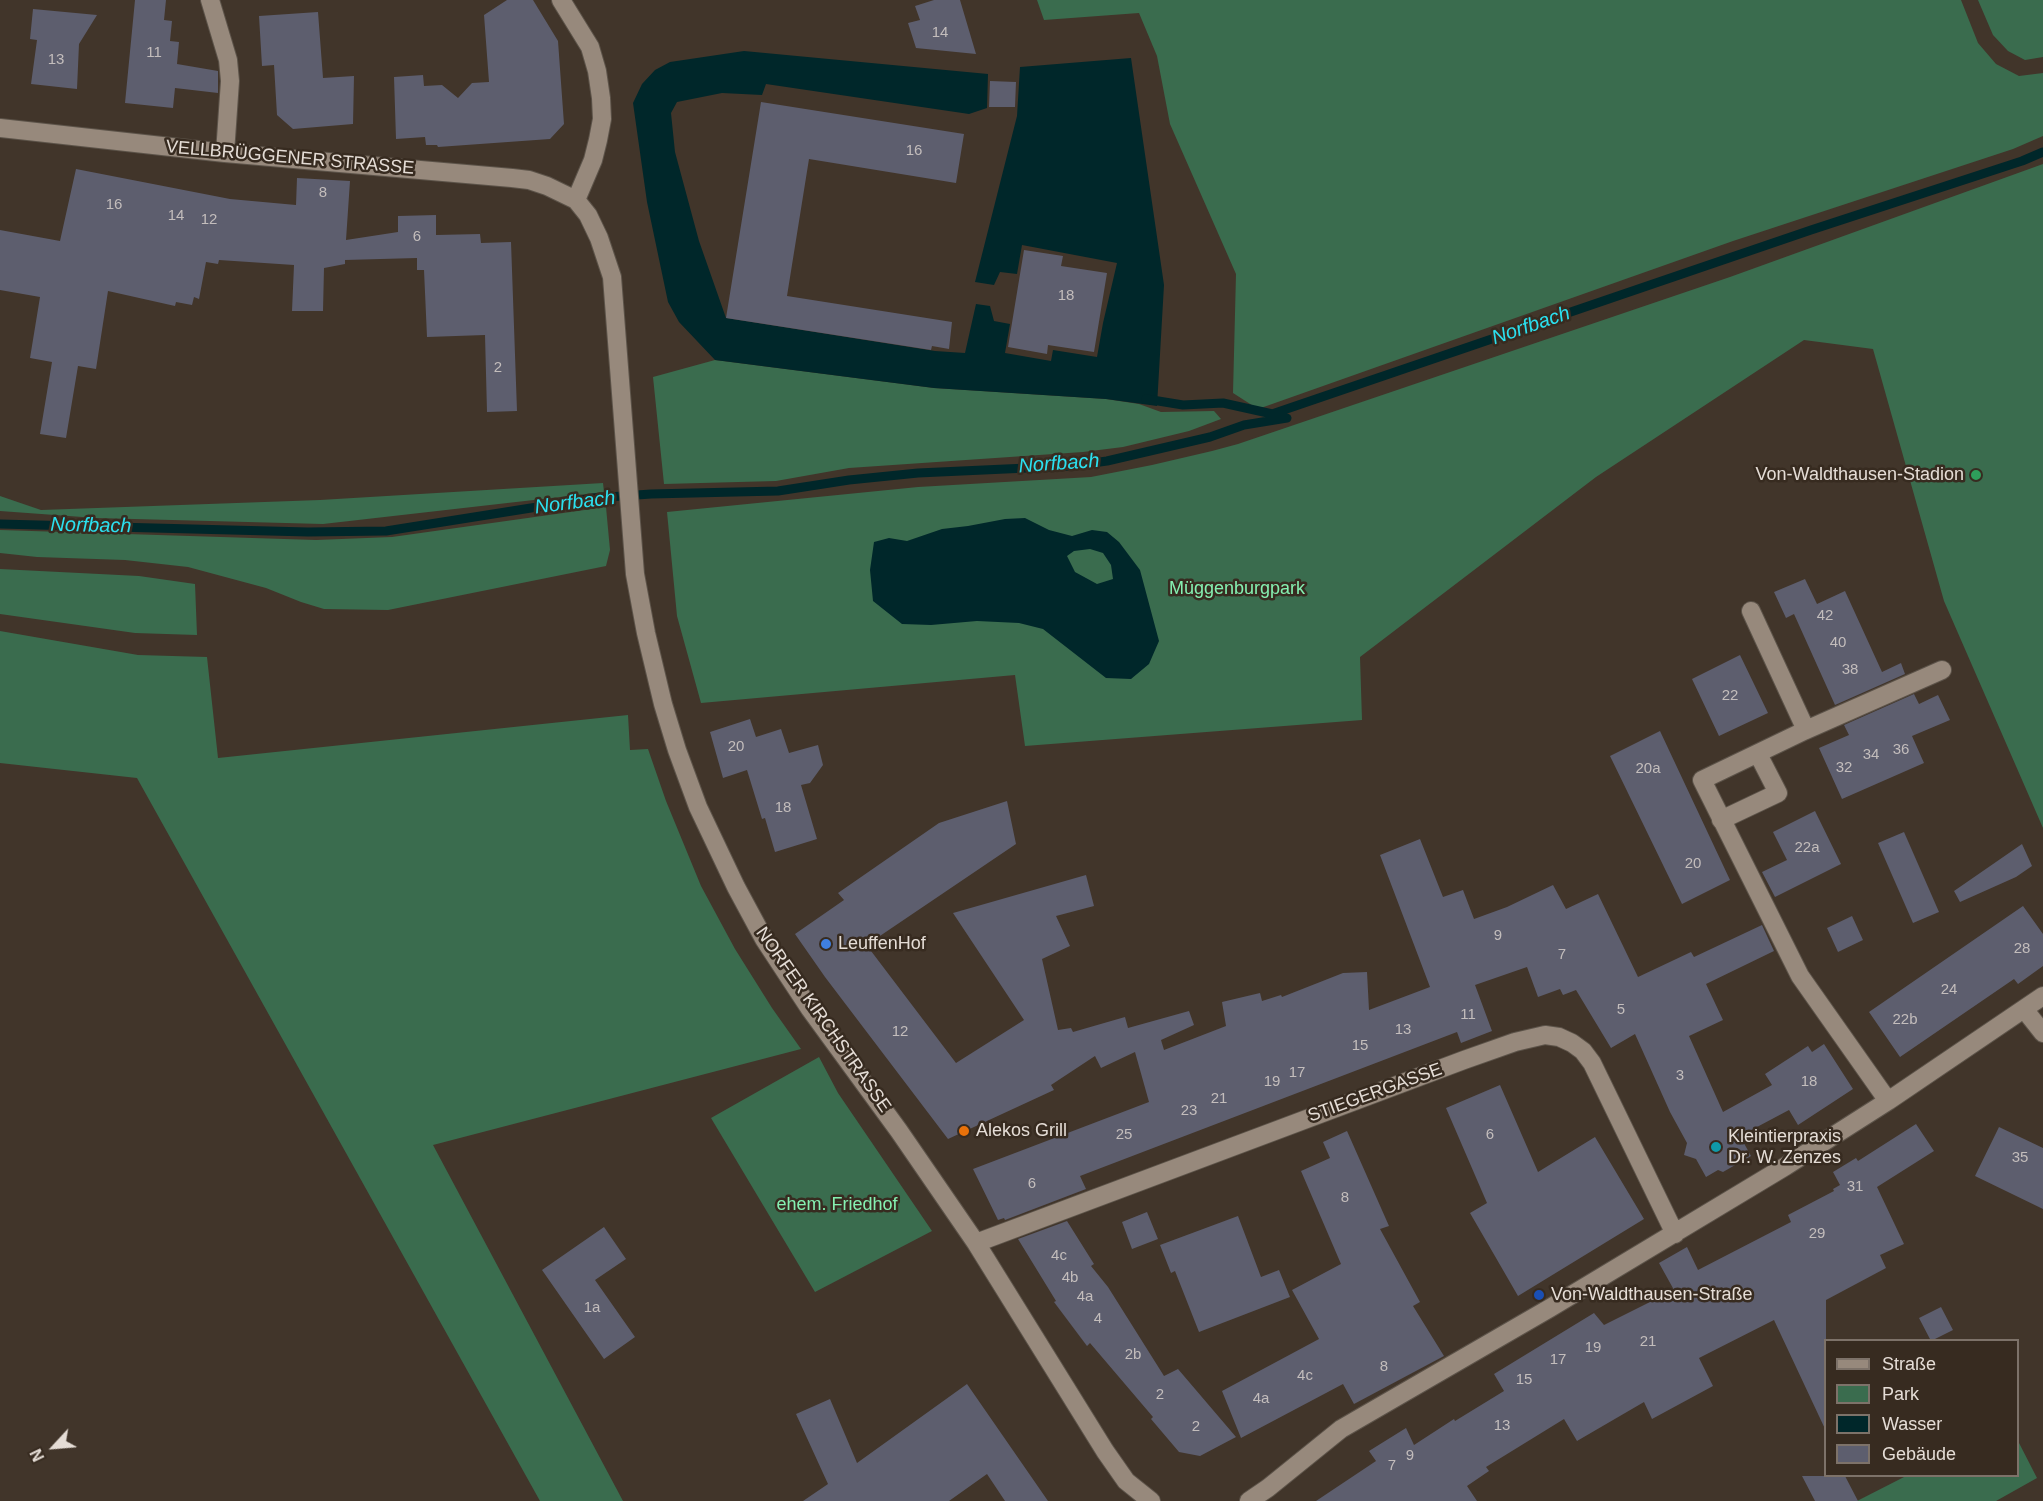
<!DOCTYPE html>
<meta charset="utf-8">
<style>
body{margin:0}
#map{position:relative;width:2043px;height:1501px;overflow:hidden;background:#41352a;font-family:Helvetica,sans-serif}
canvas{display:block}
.legend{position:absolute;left:1824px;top:1339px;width:195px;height:138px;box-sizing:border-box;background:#372b20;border:2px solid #7d7269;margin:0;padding:8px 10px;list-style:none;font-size:18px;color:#e5ddd6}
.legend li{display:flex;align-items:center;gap:12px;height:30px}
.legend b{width:30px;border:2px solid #7d7269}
.north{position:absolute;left:24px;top:1417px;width:60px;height:60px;-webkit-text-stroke:4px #372b20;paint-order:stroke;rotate:244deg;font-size:16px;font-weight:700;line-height:24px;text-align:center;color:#e5ddd6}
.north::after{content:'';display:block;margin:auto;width:21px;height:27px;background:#e5ddd6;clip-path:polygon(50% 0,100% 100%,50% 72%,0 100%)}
</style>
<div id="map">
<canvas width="2043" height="1501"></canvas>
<ul class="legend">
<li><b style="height:8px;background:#97897c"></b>Straße</li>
<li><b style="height:16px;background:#3a6c4e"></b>Park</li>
<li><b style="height:16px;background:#00272a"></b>Wasser</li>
<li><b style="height:16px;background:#5d5e6e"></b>Gebäude</li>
</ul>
<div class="north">N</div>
</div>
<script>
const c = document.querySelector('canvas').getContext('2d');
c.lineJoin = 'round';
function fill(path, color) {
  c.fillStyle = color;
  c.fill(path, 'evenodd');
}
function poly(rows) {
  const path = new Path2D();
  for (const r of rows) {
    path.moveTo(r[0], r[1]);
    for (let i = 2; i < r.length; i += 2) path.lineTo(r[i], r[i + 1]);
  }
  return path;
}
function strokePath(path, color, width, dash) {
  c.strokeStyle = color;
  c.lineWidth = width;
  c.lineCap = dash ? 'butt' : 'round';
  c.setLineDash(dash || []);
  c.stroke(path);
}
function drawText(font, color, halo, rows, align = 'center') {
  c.font = font + ' Helvetica,sans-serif';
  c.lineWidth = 5;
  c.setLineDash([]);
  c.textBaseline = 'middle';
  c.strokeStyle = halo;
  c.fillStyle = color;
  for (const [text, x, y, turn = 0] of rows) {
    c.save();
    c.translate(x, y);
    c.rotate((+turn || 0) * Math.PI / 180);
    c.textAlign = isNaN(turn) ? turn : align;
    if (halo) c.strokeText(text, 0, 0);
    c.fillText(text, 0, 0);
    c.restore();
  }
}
fill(poly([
 [1037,0,1961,0,1978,43,1996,64,2019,76,2043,73,2043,136,2013,149,1733,241,1258,409,1233,393,1236,274,1170,124,1157,56,1139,13,1044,20],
 [1978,0,2043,0,2043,57,2025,60,2008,51,1993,35],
 [2043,164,2043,828,1944,601,1873,349,1804,340,1596,477,1360,657,1362,720,1025,746,1015,675,701,703,677,616,667,512,918,487,1091,477,1152,465,1212,451,1238,444,1730,277],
 [715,360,934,388,1106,399,1139,404,1161,412,1214,411,1221,419,1189,431,1123,447,1083,452,849,468,776,481,664,484,653,377],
 [603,483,604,492,323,524,96,518,0,511,0,496,41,510,320,500],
 [606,507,610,550,606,566,388,610,324,609,301,602,266,588,188,567,125,560,37,557,0,553,0,530,316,540,392,537],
 [0,569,139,576,195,584,197,635,135,633,0,614],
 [0,631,138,655,207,657,218,758,628,715,630,750,648,749,666,801,701,886,735,949,772,1008,801,1049,433,1145,623,1501,540,1501,137,778,0,763],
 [819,1057,838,1093,932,1231,815,1292,711,1118],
 [2018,1441,2037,1478,1996,1501,1857,1501,1906,1476,2018,1476]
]), '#3a6c4e');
fill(poly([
 [744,51,988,74,987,108,969,114,766,84,762,95,722,93,677,102,671,113,675,152,699,241,726,318,935,351,965,353,976,304,990,306,994,321,1010,324,1005,353,1051,361,1053,350,1097,357,1103,323,1117,263,1022,245,1017,274,1000,272,994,285,975,282,1017,116,1020,67,1131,58,1164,285,1157,406,1106,399,934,388,715,360,679,322,668,302,647,202,633,103,642,84,655,70,670,62],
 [1025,518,1049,530,1072,536,1092,530,1107,532,1119,542,1140,570,1159,641,1149,664,1131,679,1106,678,1043,629,1019,623,977,621,931,625,902,624,873,601,870,570,874,542,889,538,907,541,942,529,968,526,1005,519],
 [1090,549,1103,553,1111,565,1113,579,1097,584,1075,572,1067,556,1074,551]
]), '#00272a');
strokePath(poly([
 [1146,399,1183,405,1223,403,1277,415],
 [0,524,308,532,386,531,594,498,651,494,778,491,849,480,918,473,1071,466,1107,461,1210,437,1244,425,1287,418,1272,414,1811,230,2022,161,2043,152]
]), '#00272a', 9);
fill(poly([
 [135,0,166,0,164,20,172,21,170,41,179,42,177,64,218,71,218,93,175,88,173,108,125,103],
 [507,0,533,0,558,41,564,124,550,139,438,147,437,145,426,145,425,137,396,139,394,77,423,75,424,86,442,85,458,98,472,83,489,82,484,15],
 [934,0,960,0,976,54,916,48,908,23,920,20,915,6],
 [33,9,97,15,79,44,77,89,31,84,37,40,30,39],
 [318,12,323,78,354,76,353,124,293,129,277,115,274,65,262,66,259,16],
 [990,81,1016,82,1015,107,989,107],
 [761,102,964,134,956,183,809,159,787,296,952,322,949,349,932,346,931,350,726,318],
 [76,169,230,199,296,205,297,178,350,181,346,240,398,232,398,216,436,215,436,235,480,234,481,243,511,242,517,411,487,412,485,335,427,337,424,270,417,270,417,258,345,260,345,264,324,268,323,311,292,311,294,265,219,260,218,264,206,262,199,299,194,297,192,305,176,302,175,306,108,291,96,369,78,366,66,438,40,434,52,362,30,358,40,297,0,290,0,230,60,241],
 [1024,250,1063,256,1061,266,1107,273,1094,352,1048,345,1047,354,1008,347],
 [1805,579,1817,604,1845,591,1882,672,1901,663,1905,674,1835,705,1794,614,1786,618,1774,592],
 [1740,655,1768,713,1719,736,1692,679],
 [1914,694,1919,704,1938,695,1950,720,1912,736,1924,763,1842,799,1819,748,1849,735,1844,725],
 [750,719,756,737,781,729,789,753,818,745,823,765,810,783,801,785,817,839,775,852,765,818,762,819,747,770,723,778,710,732],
 [1660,731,1730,880,1682,904,1610,756],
 [1007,801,1016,844,871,942,872,944,868,947,956,1063,1024,1020,953,913,1086,875,1094,906,1056,916,1070,946,1042,959,1058,1030,1071,1028,1073,1032,1125,1017,1128,1028,1189,1011,1194,1025,1161,1040,1164,1050,1226,1026,1222,1002,1260,993,1262,1001,1281,995,1282,997,1343,973,1367,972,1369,1010,1430,987,1380,855,1420,839,1443,897,1463,890,1474,919,1507,907,1553,885,1566,909,1598,894,1638,977,1691,952,1694,957,1762,925,1774,951,1706,984,1723,1020,1689,1036,1723,1112,1772,1085,1765,1074,1808,1046,1812,1052,1824,1044,1853,1089,1798,1125,1789,1110,1740,1136,1751,1156,1723,1172,1718,1170,1706,1177,1696,1159,1684,1155,1687,1143,1670,1112,1635,1034,1611,1048,1576,990,1563,995,1560,989,1538,997,1527,967,1475,985,1492,1031,1461,1043,1457,1032,1148,1150,1080,1176,1086,1189,1005,1220,1004,1218,998,1220,973,1169,1149,1102,1135,1052,1101,1068,1095,1056,1051,1085,1054,1090,948,1139,825,977,795,934,844,900,838,893,939,823],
 [1815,811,1841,864,1775,897,1762,872,1787,860,1773,832],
 [1904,832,1939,912,1913,923,1878,843],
 [2022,844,2032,866,2016,877,1960,902,1954,891],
 [2023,906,2043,934,2043,966,2018,984,2014,979,1900,1057,1869,1012],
 [1852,916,1863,940,1838,952,1827,928],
 [1500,1085,1538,1172,1595,1137,1644,1219,1518,1296,1470,1213,1487,1203,1446,1108],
 [1916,1124,1934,1151,1877,1187,1904,1244,1880,1255,1886,1268,1826,1300,1826,1431,1774,1320,1699,1358,1713,1386,1652,1419,1644,1402,1577,1441,1564,1419,1486,1467,1489,1471,1467,1486,1477,1501,1316,1501,1376,1461,1369,1451,1406,1428,1414,1445,1454,1419,1455,1421,1504,1391,1494,1374,1594,1313,1604,1325,1674,1290,1659,1263,1687,1247,1698,1270,1791,1222,1788,1215,1834,1191,1833,1189,1840,1185,1833,1172,1856,1158,1858,1161],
 [1999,1127,2043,1148,2043,1209,1975,1176],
 [1347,1131,1389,1226,1380,1229,1420,1302,1413,1306,1444,1356,1354,1404,1343,1384,1241,1438,1222,1391,1319,1339,1292,1290,1341,1264,1301,1171,1330,1158,1323,1142],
 [1147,1212,1158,1239,1132,1249,1122,1222],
 [1238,1216,1261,1277,1279,1270,1290,1297,1199,1332,1175,1271,1171,1273,1160,1245],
 [1067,1221,1094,1264,1091,1266,1108,1287,1164,1376,1178,1369,1236,1437,1200,1456,1179,1452,1151,1419,1153,1417,1090,1343,1087,1346,1054,1302,1056,1301,1018,1239],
 [604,1227,626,1259,595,1280,635,1337,604,1359,542,1270],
 [1941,1307,1953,1330,1931,1341,1919,1318],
 [967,1384,1048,1501,1005,1501,987,1474,949,1501,803,1501,828,1484,796,1414,830,1399,857,1463],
 [1802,1476,1845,1476,1858,1501,1815,1501]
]), '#5d5e6e');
const street = poly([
 [210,0,228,60,230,81,225,153],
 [561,0,590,47,597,71,601,98,602,119,598,140,593,160,576,200],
 [0,128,225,153,512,178,529,180,547,186,576,200,588,215,599,238,612,277,635,574,646,633,663,704,677,750,698,807,736,887,764,939,810,1009,899,1131,976,1243,1105,1451,1126,1481,1151,1501],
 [1751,611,1806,730],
 [1721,820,1778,793,1758,754],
 [2024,1009,2043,1033],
 [1888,1101,1800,976,1702,780,1806,730,1942,670],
 [976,1243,1464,1060,1515,1042,1545,1035,1559,1037,1572,1043,1583,1051,1592,1063,1675,1234],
 [1249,1501,1268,1488,1341,1429,1550,1308,1786,1166,1888,1101,2043,996]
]);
strokePath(street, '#5c5349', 20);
strokePath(street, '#97897c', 18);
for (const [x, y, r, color] of [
 [1976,475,6,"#2e9e5b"],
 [826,944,6,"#3f7fe0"],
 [964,1131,6,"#e8710a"],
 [1716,1147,6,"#0f9aa8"],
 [1539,1295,6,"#1a4fb4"]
]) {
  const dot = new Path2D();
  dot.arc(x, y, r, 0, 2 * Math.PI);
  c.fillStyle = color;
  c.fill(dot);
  strokePath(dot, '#372b20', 2);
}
drawText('15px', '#c3bdbc', null, [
 ["14",940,33],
 ["11",154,53],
 ["13",56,60],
 ["16",914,151],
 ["8",323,193],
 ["16",114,205],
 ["14",176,216],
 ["12",209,220],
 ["6",417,237],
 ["18",1066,296],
 ["2",498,368],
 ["42",1825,616],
 ["40",1838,643],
 ["38",1850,670],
 ["22",1730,696],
 ["20",736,747],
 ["36",1901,750],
 ["34",1871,755],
 ["32",1844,768],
 ["20a",1648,769],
 ["18",783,808],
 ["22a",1807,848],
 ["20",1693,864],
 ["9",1498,936],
 ["28",2022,949],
 ["7",1562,955],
 ["24",1949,990],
 ["5",1621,1010],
 ["11",1468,1015],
 ["22b",1905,1020],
 ["13",1403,1030],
 ["12",900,1032],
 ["15",1360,1046],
 ["17",1297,1073],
 ["3",1680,1076],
 ["19",1272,1082],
 ["18",1809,1082],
 ["21",1219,1099],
 ["23",1189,1111],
 ["25",1124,1135],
 ["6",1490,1135],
 ["35",2020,1158],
 ["6",1032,1184],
 ["31",1855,1187],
 ["8",1345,1198],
 ["29",1817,1234],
 ["4c",1059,1256],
 ["4b",1070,1278],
 ["4a",1085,1297],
 ["1a",592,1308],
 ["4",1098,1319],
 ["21",1648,1342],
 ["19",1593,1348],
 ["2b",1133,1355],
 ["17",1558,1360],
 ["8",1384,1367],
 ["4c",1305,1376],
 ["15",1524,1380],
 ["2",1160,1395],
 ["4a",1261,1399],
 ["13",1502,1426],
 ["2",1196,1427],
 ["9",1410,1456],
 ["7",1392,1466]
]);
drawText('18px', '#e5ddd6', '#372b20', [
 ["VELLBRÜGGENER STRASSE",290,158,5],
 ["NORFER KIRCHSTRASSE",823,1020,55],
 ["STIEGERGASSE",1375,1093,-20]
]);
drawText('18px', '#e5ddd6', '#372b20', [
 ["Von-Waldthausen-Stadion",1964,475,"right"],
 ["LeuffenHof",838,944],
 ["Alekos Grill",976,1131],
 ["Kleintierpraxis",1728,1137],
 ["Dr. W. Zenzes",1728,1158],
 ["Von-Waldthausen-Straße",1551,1295]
], 'left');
drawText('18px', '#85f0b1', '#372b20', [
 ["Müggenburgpark",1237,589],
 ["ehem. Friedhof",837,1205]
]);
drawText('italic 20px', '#2be0ef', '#372b20', [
 ["Norfbach",1531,326,-19],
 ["Norfbach",1059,464,-4],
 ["Norfbach",575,503,-7],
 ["Norfbach",91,526,1]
]);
</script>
